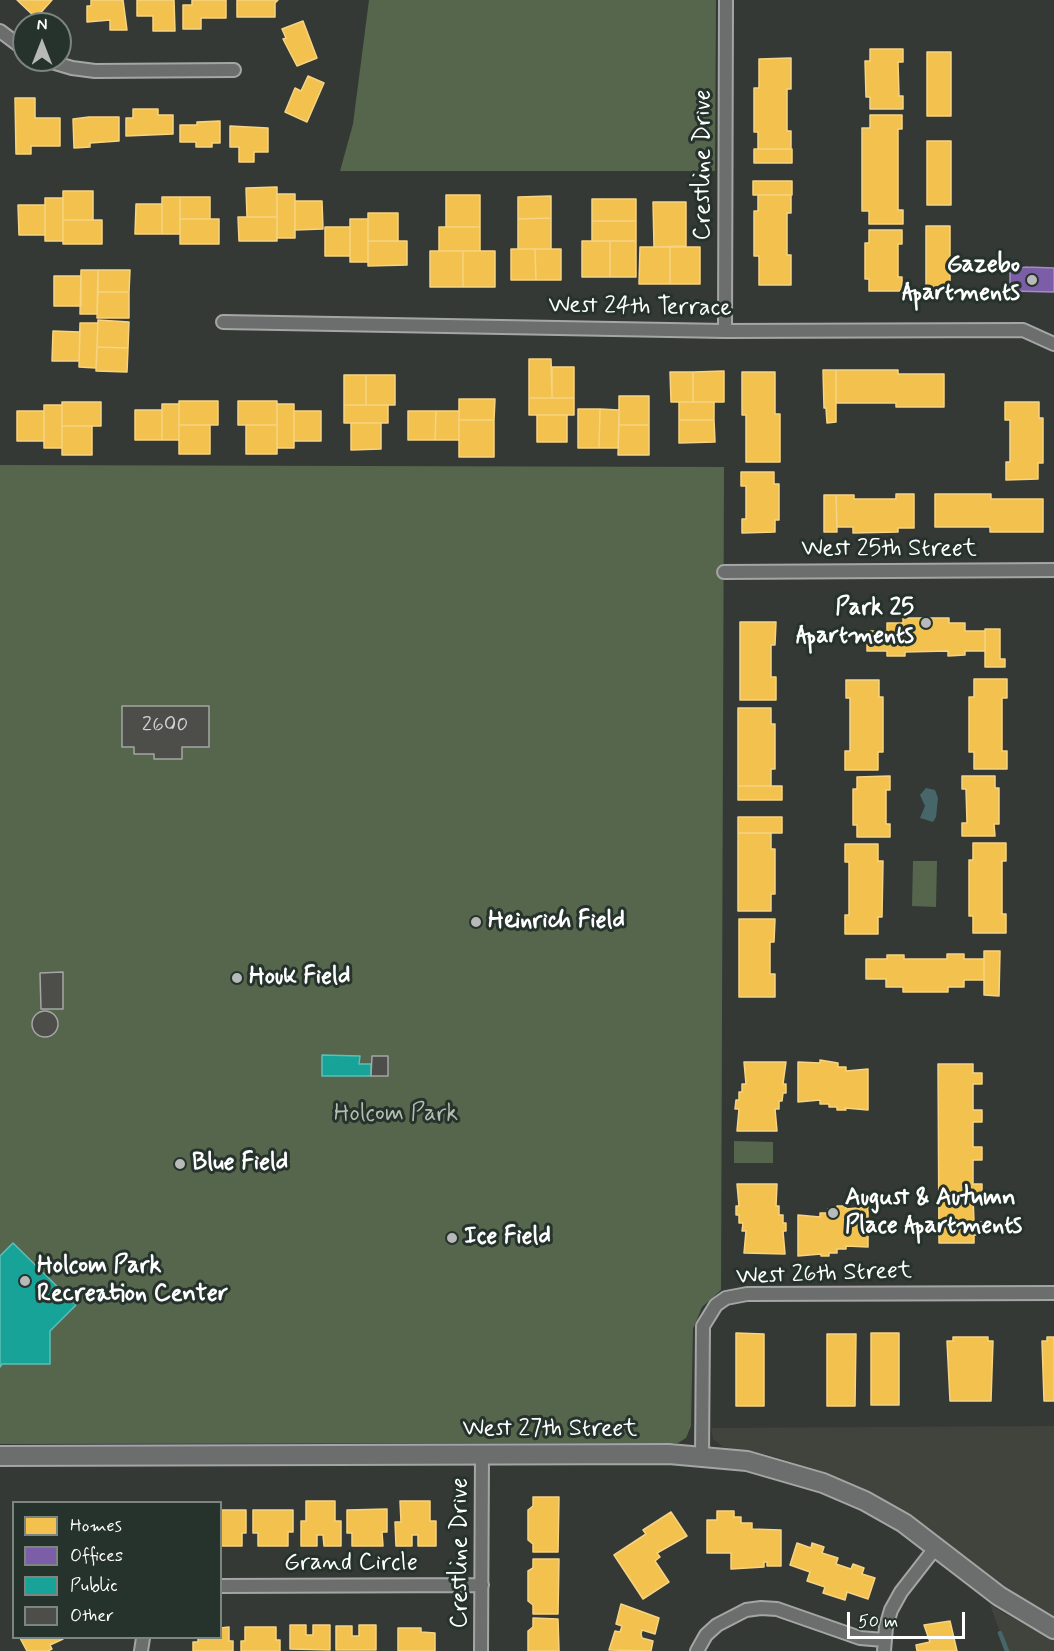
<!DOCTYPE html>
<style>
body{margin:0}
#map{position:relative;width:1054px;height:1651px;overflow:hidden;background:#353936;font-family:Mynerve,sans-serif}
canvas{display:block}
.legend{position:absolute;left:12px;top:1501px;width:210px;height:138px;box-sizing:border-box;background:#26332d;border:2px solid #7d8581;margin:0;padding:8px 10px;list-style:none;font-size:18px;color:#fff}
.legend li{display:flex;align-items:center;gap:12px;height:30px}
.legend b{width:30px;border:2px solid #7d8581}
.north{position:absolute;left:12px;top:12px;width:60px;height:60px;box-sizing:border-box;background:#26332d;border:2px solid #7d8581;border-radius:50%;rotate:0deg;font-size:16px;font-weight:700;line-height:24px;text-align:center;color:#fff}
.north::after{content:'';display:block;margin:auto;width:21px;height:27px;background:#b8bab9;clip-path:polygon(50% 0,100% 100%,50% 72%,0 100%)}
.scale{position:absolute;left:847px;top:1612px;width:118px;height:27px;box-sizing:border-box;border:3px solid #fff;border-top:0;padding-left:8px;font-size:18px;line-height:21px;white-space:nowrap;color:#fff;-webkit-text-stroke:4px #26332d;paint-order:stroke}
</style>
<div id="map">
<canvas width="1054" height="1651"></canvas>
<ul class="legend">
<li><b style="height:16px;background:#f2c14e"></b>Homes</li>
<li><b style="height:16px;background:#7b5ea7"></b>Offices</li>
<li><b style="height:16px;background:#17a398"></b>Public</li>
<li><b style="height:16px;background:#4d4d4a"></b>Other</li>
</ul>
<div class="north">N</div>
<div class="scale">50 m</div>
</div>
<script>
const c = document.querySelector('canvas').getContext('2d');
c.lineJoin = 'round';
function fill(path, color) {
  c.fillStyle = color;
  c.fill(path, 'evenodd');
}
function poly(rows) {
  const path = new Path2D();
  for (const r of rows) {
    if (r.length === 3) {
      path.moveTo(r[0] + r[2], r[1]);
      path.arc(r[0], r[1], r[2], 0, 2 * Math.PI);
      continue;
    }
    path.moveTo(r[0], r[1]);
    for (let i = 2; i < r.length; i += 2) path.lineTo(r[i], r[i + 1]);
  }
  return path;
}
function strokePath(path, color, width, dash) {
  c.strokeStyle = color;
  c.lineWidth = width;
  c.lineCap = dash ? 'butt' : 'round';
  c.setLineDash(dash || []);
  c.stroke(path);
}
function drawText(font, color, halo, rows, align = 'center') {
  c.font = font + ' Mynerve,sans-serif';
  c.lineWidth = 6;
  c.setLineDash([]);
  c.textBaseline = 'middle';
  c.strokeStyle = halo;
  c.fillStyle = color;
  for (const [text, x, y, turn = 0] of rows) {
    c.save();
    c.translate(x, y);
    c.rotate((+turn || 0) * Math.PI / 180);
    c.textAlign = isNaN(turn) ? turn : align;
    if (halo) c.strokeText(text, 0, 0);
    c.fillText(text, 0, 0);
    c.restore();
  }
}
fill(poly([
 [1054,1426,1054,1616,1024,1600,893,1505,864,1489,811,1468,769,1455,723,1447,713,1439,711,1428],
 [990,1605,1054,1641,1054,1651,1007,1651]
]), '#41433d');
fill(poly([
 [369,0,716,0,715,171,340,171,353,124],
 [0,465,724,467,721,1290,702,1307,693,1329,691,1426,686,1438,678,1443,0,1444],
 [913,861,937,861,936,907,912,906],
 [734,1141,773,1142,773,1163,734,1163]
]), '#55664c');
fill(poly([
 [926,788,935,790,938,798,936,817,933,822,920,818,925,806,920,795]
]), '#46666a');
const homes = poly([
 [17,0,52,0,36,18,17,0],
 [91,0,123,0,127,30,110,30,110,20,87,22,87,6,91,6,91,0],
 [137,0,174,0,175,31,153,31,153,16,137,16,137,0],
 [192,0,226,0,226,18,201,18,201,29,183,29,183,5,192,5,192,0],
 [237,0,278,0,275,3,275,17,237,17,237,0],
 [303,21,317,58,297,66,283,39,286,38,282,29,303,21],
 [870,49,903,49,903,62,898,62,899,96,903,96,903,109,870,109,870,97,866,97,865,61,870,61,870,49],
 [927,52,951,52,951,116,927,116,927,52],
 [791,58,791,89,787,89,787,131,791,131,791,149,758,149,758,132,754,132,754,88,759,88,759,59,791,58],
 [308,76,324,83,307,122,285,112,295,88,301,91,308,76],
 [15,98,35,98,35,118,60,118,60,146,31,146,31,154,16,154,15,98],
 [133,109,158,109,158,115,173,115,173,134,126,136,126,118,133,118,133,109],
 [870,115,902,115,902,129,898,129,898,210,903,210,903,224,869,224,869,211,862,211,862,128,870,128,870,115],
 [89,117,119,117,119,141,90,143,90,147,74,148,73,119,89,117],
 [220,121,220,143,212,143,212,147,196,147,196,142,180,142,180,125,197,125,197,122,220,121],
 [230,126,268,128,268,152,254,152,254,162,239,162,239,147,230,147,230,126],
 [927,141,951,141,951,205,927,205,927,141],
 [754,149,792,149,792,163,754,163,754,149],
 [753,181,792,181,792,195,753,195,753,181],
 [277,187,277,217,247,217,246,188,277,187],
 [63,191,93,191,93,220,63,220,63,191],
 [277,194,295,194,295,238,277,238,277,194],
 [446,195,480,195,480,227,446,227,446,195],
 [758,195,791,195,791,213,787,213,787,255,791,255,791,285,759,285,759,256,754,256,754,211,758,211,758,195],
 [551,196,551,218,518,219,518,197,551,196],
 [162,197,180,197,180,234,162,234,162,197],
 [180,197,210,197,210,219,180,219,180,197],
 [45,198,63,198,63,241,45,241,45,198],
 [592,199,636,199,636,221,592,221,592,199],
 [295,201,322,201,323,229,295,230,295,201],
 [653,202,686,202,686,246,654,247,653,202],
 [136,204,162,204,162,234,135,234,136,204],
 [18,205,45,205,45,235,19,235,18,205],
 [368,213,398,213,398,241,368,241,368,213],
 [238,217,277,217,277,241,239,241,238,217],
 [551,218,551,249,518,249,518,219,551,218],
 [180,219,219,219,219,244,180,244,180,219],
 [350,219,368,219,368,262,350,262,350,219],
 [63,220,102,220,102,244,63,244,63,220],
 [592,221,636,221,636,241,592,241,592,221],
 [926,226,950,226,950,291,926,291,926,226],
 [325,227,350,227,350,256,325,256,325,227],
 [439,227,480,227,480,251,439,251,439,227],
 [869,230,902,230,902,244,898,244,898,277,902,277,902,291,869,291,869,279,865,279,865,243,869,243,869,230],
 [368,241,407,241,407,265,368,266,368,241],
 [582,241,610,241,610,277,582,277,582,241],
 [610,241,636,241,636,277,610,277,610,241],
 [640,247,670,247,670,284,639,284,640,247],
 [670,247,700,247,700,284,670,284,670,247],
 [511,249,535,249,536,280,511,280,511,249],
 [535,249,561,249,561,280,536,280,535,249],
 [430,251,463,251,463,287,430,287,430,251],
 [463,251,495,251,495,287,463,287,463,251],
 [81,270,98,270,97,314,80,314,81,270],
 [98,270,130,270,129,292,98,292,98,270],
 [54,276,81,276,81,306,54,306,54,276],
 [98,292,129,292,129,318,97,318,98,292],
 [98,320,129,322,128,348,97,347,98,320],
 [80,323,98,323,96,368,79,367,80,323],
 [53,331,80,332,79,361,52,361,53,331],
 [97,347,128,348,127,372,96,371,97,347],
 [529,359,551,359,552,398,529,398,529,359],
 [552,367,574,367,574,398,552,398,552,367],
 [823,370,836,370,836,422,827,423,826,408,824,408,823,370],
 [836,370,898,370,898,374,944,374,944,407,896,407,896,403,836,403,836,370],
 [724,371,724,402,693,402,693,372,724,371],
 [670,372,693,372,693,402,671,402,670,372],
 [742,372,775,372,775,414,780,414,780,462,746,462,746,415,742,415,742,372],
 [344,375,366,375,366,405,344,405,344,375],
 [366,375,395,375,395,405,366,405,366,375],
 [619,396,649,396,649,425,619,425,619,396],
 [529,398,574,398,574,415,529,415,529,398],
 [459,399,495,399,494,420,459,420,459,399],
 [179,401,218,401,218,425,179,425,179,401],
 [238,401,277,401,277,425,238,425,238,401],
 [62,402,101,402,101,426,62,426,62,402],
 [679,402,714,402,714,420,679,420,679,402],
 [1005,402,1039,402,1039,418,1043,418,1043,463,1038,463,1038,479,1006,480,1006,462,1010,462,1010,420,1005,420,1005,402],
 [162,404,179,404,179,440,162,440,162,404],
 [277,404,294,404,294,448,277,448,277,404],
 [44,405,62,405,62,448,44,448,44,405],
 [344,405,388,405,388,423,344,423,344,405],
 [578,409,600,409,599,448,578,448,578,409],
 [600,409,619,410,618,448,599,448,600,409],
 [135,410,162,410,162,440,135,440,135,410],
 [17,411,44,411,44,441,17,441,17,411],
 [294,411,321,411,321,441,294,441,294,411],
 [408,411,436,411,435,440,408,440,408,411],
 [436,411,459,411,459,440,435,440,436,411],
 [537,415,567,415,567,442,537,442,537,415],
 [459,420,494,420,494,457,459,457,459,420],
 [679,420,714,420,715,442,679,443,679,420],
 [351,423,381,423,381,449,351,450,351,423],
 [179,425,210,425,210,454,179,454,179,425],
 [246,425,277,425,277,454,246,454,246,425],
 [619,425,649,425,649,455,618,455,619,425],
 [62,426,92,426,92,455,62,455,62,426],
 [741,472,774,472,774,484,779,484,779,520,775,520,775,532,742,533,742,519,746,519,746,486,741,486,741,472],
 [896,494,914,494,914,528,898,528,898,532,853,533,853,527,837,527,836,495,854,495,854,499,896,499,896,494],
 [935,494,991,494,991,499,1043,499,1043,532,990,532,990,527,935,527,935,494],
 [824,495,836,495,837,532,824,532,824,495],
 [903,618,949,618,949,623,965,623,965,631,985,631,985,651,965,651,965,655,948,656,948,651,905,652,905,656,887,656,887,651,867,651,867,631,887,631,887,623,903,623,903,618],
 [740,622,776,622,775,645,771,645,771,677,776,677,776,700,740,700,740,622],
 [985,629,1000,629,1000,659,1005,659,1005,667,985,667,985,629],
 [974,679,1007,679,1007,698,1002,698,1002,751,1007,751,1007,769,974,769,974,752,969,752,969,697,974,697,974,679],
 [846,680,879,680,879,697,883,697,883,752,878,752,878,770,845,770,845,751,850,751,850,698,846,698,846,680],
 [738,708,771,708,771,724,775,724,775,769,771,769,771,786,738,786,738,708],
 [890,776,890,790,886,790,886,824,890,824,890,837,857,837,857,825,853,825,853,789,857,789,857,777,890,776],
 [962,776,995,776,995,788,999,788,999,824,994,824,995,836,962,836,962,823,967,823,966,789,962,789,962,776],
 [738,786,782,786,782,800,738,800,738,786],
 [738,817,782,817,782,833,738,833,738,817],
 [738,833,771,833,771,849,775,849,775,894,771,894,771,911,738,911,738,833],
 [973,843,1006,843,1006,861,1002,861,1002,914,1006,914,1006,933,973,933,973,916,969,916,969,860,973,860,973,843],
 [845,844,878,844,878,861,883,861,882,917,878,917,878,934,845,934,845,915,849,915,849,862,845,862,845,844],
 [739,919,775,919,774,942,770,942,770,974,775,974,775,997,739,997,739,919],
 [984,951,1000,951,999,996,984,995,984,951],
 [947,954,964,954,964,959,984,959,984,980,964,980,964,987,948,987,948,992,903,992,903,987,886,987,886,979,866,979,866,959,887,959,887,955,904,955,904,959,947,959,947,954],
 [820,1060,838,1063,838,1067,846,1067,846,1071,868,1069,868,1110,845,1108,846,1110,837,1110,837,1107,829,1107,829,1104,820,1104,820,1100,798,1102,798,1062,820,1063,820,1060],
 [744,1062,786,1062,783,1084,786,1084,786,1093,783,1093,782,1101,779,1101,779,1109,775,1109,777,1131,737,1131,739,1109,735,1109,736,1100,739,1100,739,1092,742,1092,742,1084,746,1084,744,1062],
 [938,1064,973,1064,973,1073,982,1073,982,1084,973,1084,973,1110,982,1110,982,1122,973,1122,973,1147,982,1147,982,1160,973,1160,973,1184,982,1184,982,1197,973,1197,974,1222,982,1222,982,1235,974,1235,974,1243,939,1243,938,1064],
 [737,1184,777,1184,776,1206,779,1206,779,1215,783,1215,783,1223,786,1223,786,1231,783,1231,785,1254,744,1253,746,1231,742,1231,743,1223,739,1223,739,1215,736,1215,736,1206,739,1206,737,1184],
 [837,1206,846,1206,846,1209,868,1207,868,1247,846,1246,846,1249,837,1249,837,1253,829,1253,829,1256,821,1256,821,1254,798,1256,798,1215,820,1217,820,1213,828,1213,828,1209,837,1209,837,1206],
 [736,1333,764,1334,764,1406,736,1406,736,1333],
 [871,1333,899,1333,899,1405,871,1405,871,1333],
 [827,1334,856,1334,855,1406,827,1406,827,1334],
 [953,1337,988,1337,988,1341,993,1341,991,1401,950,1401,947,1341,953,1341,953,1337],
 [1047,1337,1054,1337,1054,1401,1044,1401,1042,1341,1047,1341,1047,1337],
 [533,1497,559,1497,558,1552,533,1552,533,1544,528,1540,528,1510,533,1506,533,1497],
 [306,1501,335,1501,335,1521,341,1521,341,1546,324,1546,323,1535,317,1535,317,1546,301,1546,301,1521,306,1521,306,1501],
 [400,1501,430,1501,430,1521,436,1521,436,1546,418,1546,418,1535,412,1535,412,1546,396,1546,395,1522,401,1522,400,1501],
 [387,1509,387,1532,382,1532,383,1546,352,1546,352,1533,347,1533,347,1510,387,1509],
 [220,1510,246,1510,246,1533,242,1533,242,1546,220,1546,220,1510],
 [253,1510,293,1510,293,1532,288,1532,288,1546,258,1546,258,1533,253,1533,253,1510],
 [717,1511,734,1511,734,1517,741,1517,741,1523,752,1523,752,1529,781,1530,781,1566,767,1566,767,1562,764,1562,764,1567,731,1569,731,1553,707,1553,707,1520,717,1520,717,1511],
 [671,1512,687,1536,657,1553,660,1557,655,1561,669,1582,643,1599,614,1555,646,1534,643,1530,671,1512],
 [797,1543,811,1548,812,1543,824,1547,822,1553,838,1558,836,1564,851,1569,853,1564,864,1568,862,1574,875,1578,868,1599,847,1592,845,1600,823,1593,825,1587,807,1581,810,1572,790,1565,797,1543],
 [533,1559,559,1559,558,1614,533,1614,533,1605,528,1601,528,1571,533,1568,533,1559],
 [621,1604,659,1618,655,1634,642,1630,641,1634,642,1638,653,1641,651,1651,609,1650,615,1631,620,1632,622,1626,616,1624,621,1604],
 [533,1618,558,1619,559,1651,528,1651,528,1631,533,1627,533,1618],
 [950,1621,957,1651,917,1651,916,1645,930,1642,924,1625,950,1621],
 [290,1625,306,1625,306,1635,313,1635,313,1625,330,1625,330,1650,290,1649,290,1625],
 [359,1625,376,1625,376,1650,336,1650,336,1626,352,1626,352,1636,359,1636,359,1625],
 [229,1627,229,1641,233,1641,233,1651,193,1651,193,1642,198,1642,198,1638,220,1638,220,1628,229,1627],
 [245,1627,276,1627,276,1640,280,1640,280,1651,241,1651,241,1641,245,1641,245,1627],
 [398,1628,421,1628,421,1632,435,1633,435,1651,398,1651,398,1628],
 [20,1638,62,1638,63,1639,50,1645,52,1649,48,1651,27,1651,20,1638]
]);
fill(homes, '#f2c14e');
strokePath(homes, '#f6d483', 1.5);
const offices = poly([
 [1027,267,1054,268,1054,292,1010,291,1010,269,1027,267]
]);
fill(offices, '#7b5ea7');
strokePath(offices, '#a38ec1', 1.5);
const public = poly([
 [322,1055,360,1056,359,1064,371,1064,371,1076,322,1076,322,1055],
 [13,1243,76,1305,50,1331,50,1364,2,1364,0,1367,0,1256,13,1243]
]);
fill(public, '#17a398');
strokePath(public, '#5dbfb7', 1.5);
strokePath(poly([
 [1000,1633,1007,1651]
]), '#46666a', 4.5);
const building = poly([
 [122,706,209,706,209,747,182,747,182,759,154,759,154,754,134,754,134,747,122,747,122,706],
 [63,972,63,1009,41,1009,40,973,63,972],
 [45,1024,13],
 [372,1056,388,1056,388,1076,371,1076,372,1056]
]);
fill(building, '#4d4d4a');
strokePath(building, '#a4a6a5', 1.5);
const street = poly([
 [0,31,24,49],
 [45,60,72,68,95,71,234,70],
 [223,322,725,331,1023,330,1054,344],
 [725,331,726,0],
 [724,572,1054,570],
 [702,1456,703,1326,716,1305,726,1298,747,1294,1054,1293],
 [220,1586,482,1585],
 [141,1651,143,1638],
 [481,1651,482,1455],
 [697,1651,706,1635,717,1625,746,1610,761,1608,777,1609,860,1638,884,1640],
 [884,1651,886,1627,891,1610,901,1592,936,1547]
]);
const secondary = poly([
 [0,1456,669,1454,747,1461,823,1483,865,1501,904,1523,999,1596,1054,1629]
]);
strokePath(street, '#a4a6a5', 16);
strokePath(secondary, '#a4a6a5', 22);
strokePath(street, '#6b6e6d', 12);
strokePath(secondary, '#6b6e6d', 18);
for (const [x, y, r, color] of [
 [1032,280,6,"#b8bab9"],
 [926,623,6,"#b8bab9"],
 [476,922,6,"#b8bab9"],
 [237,978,6,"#b8bab9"],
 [180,1164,6,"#b8bab9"],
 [833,1213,6,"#b8bab9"],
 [452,1238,6,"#b8bab9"],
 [25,1281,6,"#b8bab9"]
]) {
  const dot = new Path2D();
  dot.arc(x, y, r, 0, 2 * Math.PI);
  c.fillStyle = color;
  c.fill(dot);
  strokePath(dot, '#26332d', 2);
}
drawText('21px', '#d2d2d2', null, [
 ["2600",165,726]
]);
drawText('24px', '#fff', '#26332d', [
 ["Crestline Drive",704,165,-90],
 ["West 24th Terrace",640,308,1],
 ["West 25th Street",889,550],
 ["West 26th Street",824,1275,-2],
 ["West 27th Street",550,1430],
 ["Crestline Drive",461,1553,-90],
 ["Grand Circle",351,1564]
]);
drawText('bold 24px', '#fff', '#26332d', [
 ["Gazebo",1020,266,"right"],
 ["Apartments",1020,294,"right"],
 ["Park 25",914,609,"right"],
 ["Apartments",914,637,"right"],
 ["Heinrich Field",488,922],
 ["Houk Field",249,978],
 ["Blue Field",192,1164],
 ["August & Autumn",845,1199],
 ["Place Apartments",845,1227],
 ["Ice Field",464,1238],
 ["Holcom Park",37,1267],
 ["Recreation Center",37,1295]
], 'left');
drawText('24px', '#b5bdb0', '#26332d', [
 ["Holcom Park",396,1115]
]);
</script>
